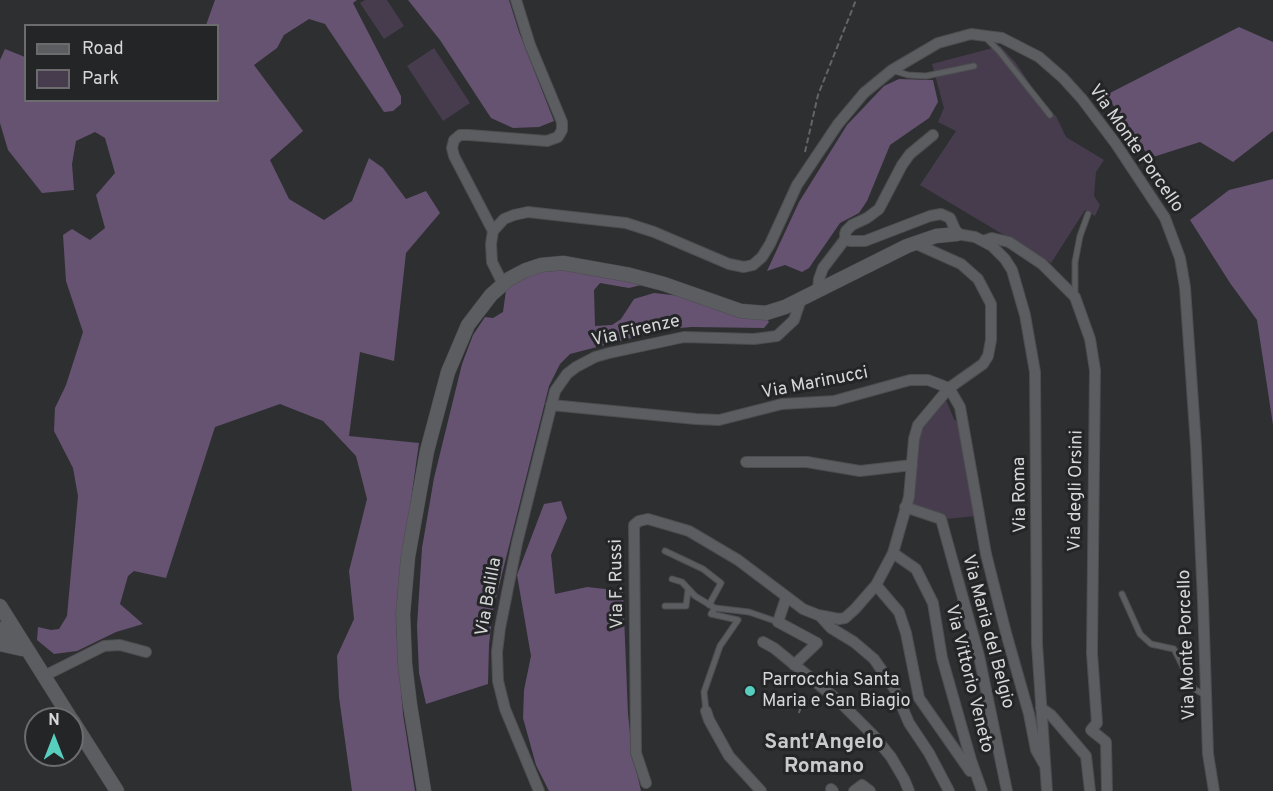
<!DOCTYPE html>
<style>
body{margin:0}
#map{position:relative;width:1273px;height:791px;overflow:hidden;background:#2e2f31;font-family:Overpass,sans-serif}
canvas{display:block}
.legend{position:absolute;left:24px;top:24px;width:195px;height:78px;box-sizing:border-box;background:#242527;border:2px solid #6c6c6e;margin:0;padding:8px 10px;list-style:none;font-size:18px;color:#d7d7d9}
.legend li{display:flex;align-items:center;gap:12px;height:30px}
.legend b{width:30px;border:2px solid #6c6c6e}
.north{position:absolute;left:24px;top:707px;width:60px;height:60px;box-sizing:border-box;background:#242527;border:2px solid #6c6c6e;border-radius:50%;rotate:0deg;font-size:16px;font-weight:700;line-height:24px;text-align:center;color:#d7d7d9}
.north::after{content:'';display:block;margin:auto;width:21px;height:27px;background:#58cebf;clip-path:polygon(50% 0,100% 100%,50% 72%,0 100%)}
</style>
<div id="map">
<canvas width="1273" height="791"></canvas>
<ul class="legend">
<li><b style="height:8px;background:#5c5d60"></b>Road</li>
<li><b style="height:16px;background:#473c4e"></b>Park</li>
</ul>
<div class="north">N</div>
</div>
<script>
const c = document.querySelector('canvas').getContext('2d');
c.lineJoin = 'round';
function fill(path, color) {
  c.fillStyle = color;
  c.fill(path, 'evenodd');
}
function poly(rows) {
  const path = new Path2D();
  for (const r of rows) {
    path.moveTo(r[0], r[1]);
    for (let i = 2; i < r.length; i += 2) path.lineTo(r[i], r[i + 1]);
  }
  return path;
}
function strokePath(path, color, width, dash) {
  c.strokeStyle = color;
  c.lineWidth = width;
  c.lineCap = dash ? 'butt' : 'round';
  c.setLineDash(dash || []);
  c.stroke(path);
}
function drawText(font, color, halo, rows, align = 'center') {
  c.font = font + ' Overpass,sans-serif';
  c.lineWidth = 6;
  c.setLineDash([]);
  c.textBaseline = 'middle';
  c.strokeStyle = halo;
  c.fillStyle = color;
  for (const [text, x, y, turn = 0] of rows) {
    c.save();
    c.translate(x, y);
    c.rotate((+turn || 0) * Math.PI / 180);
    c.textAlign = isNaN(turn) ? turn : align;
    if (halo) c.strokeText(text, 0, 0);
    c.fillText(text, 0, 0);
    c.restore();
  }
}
fill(poly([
 [365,0,387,0,404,26,384,39,360,3],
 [1000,46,1016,63,1047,110,1056,116,1066,137,1104,160,1096,172,1094,196,1100,205,1095,216,1085,210,1051,263,920,185,956,131,938,122,944,108,932,64],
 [434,48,470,103,443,121,407,66],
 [945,398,954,419,960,424,975,516,946,519,909,505,921,425]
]), '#473c4e');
fill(poly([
 [215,0,357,0,353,3,401,96,401,104,393,111,384,112,325,24,309,19,284,35,277,48,254,65,303,131,270,160,289,199,324,220,352,201,369,158,383,168,406,199,426,191,440,213,406,253,394,361,360,352,349,436,419,443,400,577,396,626,403,714,415,791,352,791,339,697,337,656,354,619,349,571,367,499,356,456,323,421,280,404,215,427,166,578,134,571,128,576,120,604,143,624,116,632,77,651,54,654,37,640,38,627,51,630,59,629,67,616,78,496,73,468,54,431,55,408,66,385,83,332,66,281,63,235,72,229,90,240,105,228,96,195,115,173,105,138,95,132,76,141,72,164,74,190,42,193,8,150,0,123,0,60,5,49,25,57,26,100,218,100,218,26,206,25],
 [408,0,509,0,519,32,554,121,539,127,513,128,491,118,440,40],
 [1239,27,1273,42,1273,131,1233,162,1200,142,1150,158,1106,95],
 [899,79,933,80,938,102,929,118,890,145,867,201,859,213,840,223,809,268,802,272,785,265,767,271,799,202,847,125,884,86],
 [1273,179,1273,425,1257,320,1230,283,1190,220,1229,190],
 [559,267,649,283,629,288,600,283,594,290,595,326,612,325,621,319,634,299,654,293,681,296,767,319,769,322,764,328,692,327,666,329,570,354,560,364,549,386,493,610,489,645,488,684,426,704,419,673,417,626,422,548,434,478,462,364,473,335,485,317,493,318,503,312,506,290,519,277],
 [561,501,567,518,551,555,555,594,587,587,623,591,628,714,632,752,641,791,549,791,536,765,523,718,524,690,531,656,517,575,544,504]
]), '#665372');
const lane = poly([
 [985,37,999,51,1050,115],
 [892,70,908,75,926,76,974,66],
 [1075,295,1075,262,1080,236,1088,214],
 [665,551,703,569,721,583,709,605],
 [672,579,682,582,695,596,715,608,749,612,778,622],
 [1122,594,1140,634,1151,644,1174,649,1194,689,1205,695],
 [665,606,686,606,688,590],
 [706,711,704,692,720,646,738,620,711,614,715,608]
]);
const street = poly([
 [933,135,910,154,902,165,879,209,867,218,852,225,846,231,845,234,846,238,850,241,865,241,930,216,941,214,950,218,957,234,975,237,992,246,1005,259,1012,270,1025,315,1035,372,1037,644,1047,791],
 [493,231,454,156,452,148,454,140,460,135,469,135,547,141,558,137,562,130,562,122,530,45,516,0],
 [983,241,992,238,1009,242,1042,264,1075,297,1090,339,1095,370,1092,653,1097,723,1091,730,1106,742,1107,791],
 [503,284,492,262,491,244,493,231,504,219,514,215,528,212,626,223,654,232,729,264,744,267,753,265,762,257,770,244,797,185,838,124,864,93,892,70,938,43,971,34,1002,38,1039,57,1063,78,1082,99,1116,144,1165,218,1180,258,1185,287,1196,446,1203,601,1208,754,1214,791],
 [818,290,819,279,823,268,846,238],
 [949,388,960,407,986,554,1006,633,1029,714,1036,750,1044,764],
 [551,405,696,419,719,420,782,404,834,401,910,380,928,380,949,388],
 [746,462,807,462,860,471,912,465],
 [905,507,941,519,979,656,1007,791],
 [893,553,916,569,933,603,942,658,971,760,982,791],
 [876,585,899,612,906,633,919,698,970,771],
 [786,598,778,622,817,643,794,665],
 [819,615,831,628,854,642,874,659,894,688,909,723,929,753,949,791],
 [763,642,774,648,840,702,874,736,891,757,904,779,909,791],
 [44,676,104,646,120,645,146,652],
 [1041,708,1051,715,1086,756,1090,791],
 [706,711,709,720,729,756,761,791],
 [646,783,636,753,634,525,639,521,648,519,689,531,738,560,803,609,818,615,839,619,845,618,855,609,876,585,893,553,909,497,914,439,918,425,949,388,983,364,988,356,991,340,991,304,978,279,961,264,914,243],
 [831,789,833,791],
 [539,791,505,709,498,681,497,652,500,628,517,543,555,391,567,374,576,367,595,357,609,353,684,337,754,339,777,336,794,320,801,299],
 [854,791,862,785,870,791]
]);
const secondary = poly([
 [0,606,71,719],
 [0,629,21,645],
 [0,644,22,649],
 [72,720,117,791],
 [424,791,410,705,405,664,403,614,408,557,427,451,448,372,468,325,491,295,509,279,526,270,541,265,563,263,630,275,664,284,741,311,766,313,785,307,907,246,936,236,957,234]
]);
strokePath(lane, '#4c4d4f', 7);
strokePath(street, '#4c4d4f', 12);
strokePath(secondary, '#4c4d4f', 15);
strokePath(poly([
 [805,152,818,95,856,0],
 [799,713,801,706,814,695]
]), '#646466', 2, [6, 3]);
strokePath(lane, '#5c5d60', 5);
strokePath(street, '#5c5d60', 10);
strokePath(secondary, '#5c5d60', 14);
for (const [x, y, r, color] of [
 [750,691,6,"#58cebf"]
]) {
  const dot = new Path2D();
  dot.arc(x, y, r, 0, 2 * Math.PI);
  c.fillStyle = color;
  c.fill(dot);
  strokePath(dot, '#242527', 2);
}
drawText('18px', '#d7d7d9', '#242527', [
 ["Via Monte Porcello",1135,149,55],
 ["Via Firenze",636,332,-13],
 ["Via Marinucci",815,384,-11],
 ["Via degli Orsini",1077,491,-89],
 ["Via Roma",1021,495,-91],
 ["Via F. Russi",618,584,-91],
 ["Via Balilla",490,597,-80],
 ["Via Maria del Belgio",987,632,75],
 ["Via Monte Porcello",1188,645,-92],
 ["Via Vittorio Veneto",968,679,76]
]);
drawText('18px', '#d7d7d9', '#242527', [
 ["Parrocchia Santa",762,681],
 ["Maria e San Biagio",762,702]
], 'left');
drawText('bold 21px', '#c9cacd', '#242527', [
 ["Sant'Angelo",824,744],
 ["Romano",824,768]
]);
</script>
